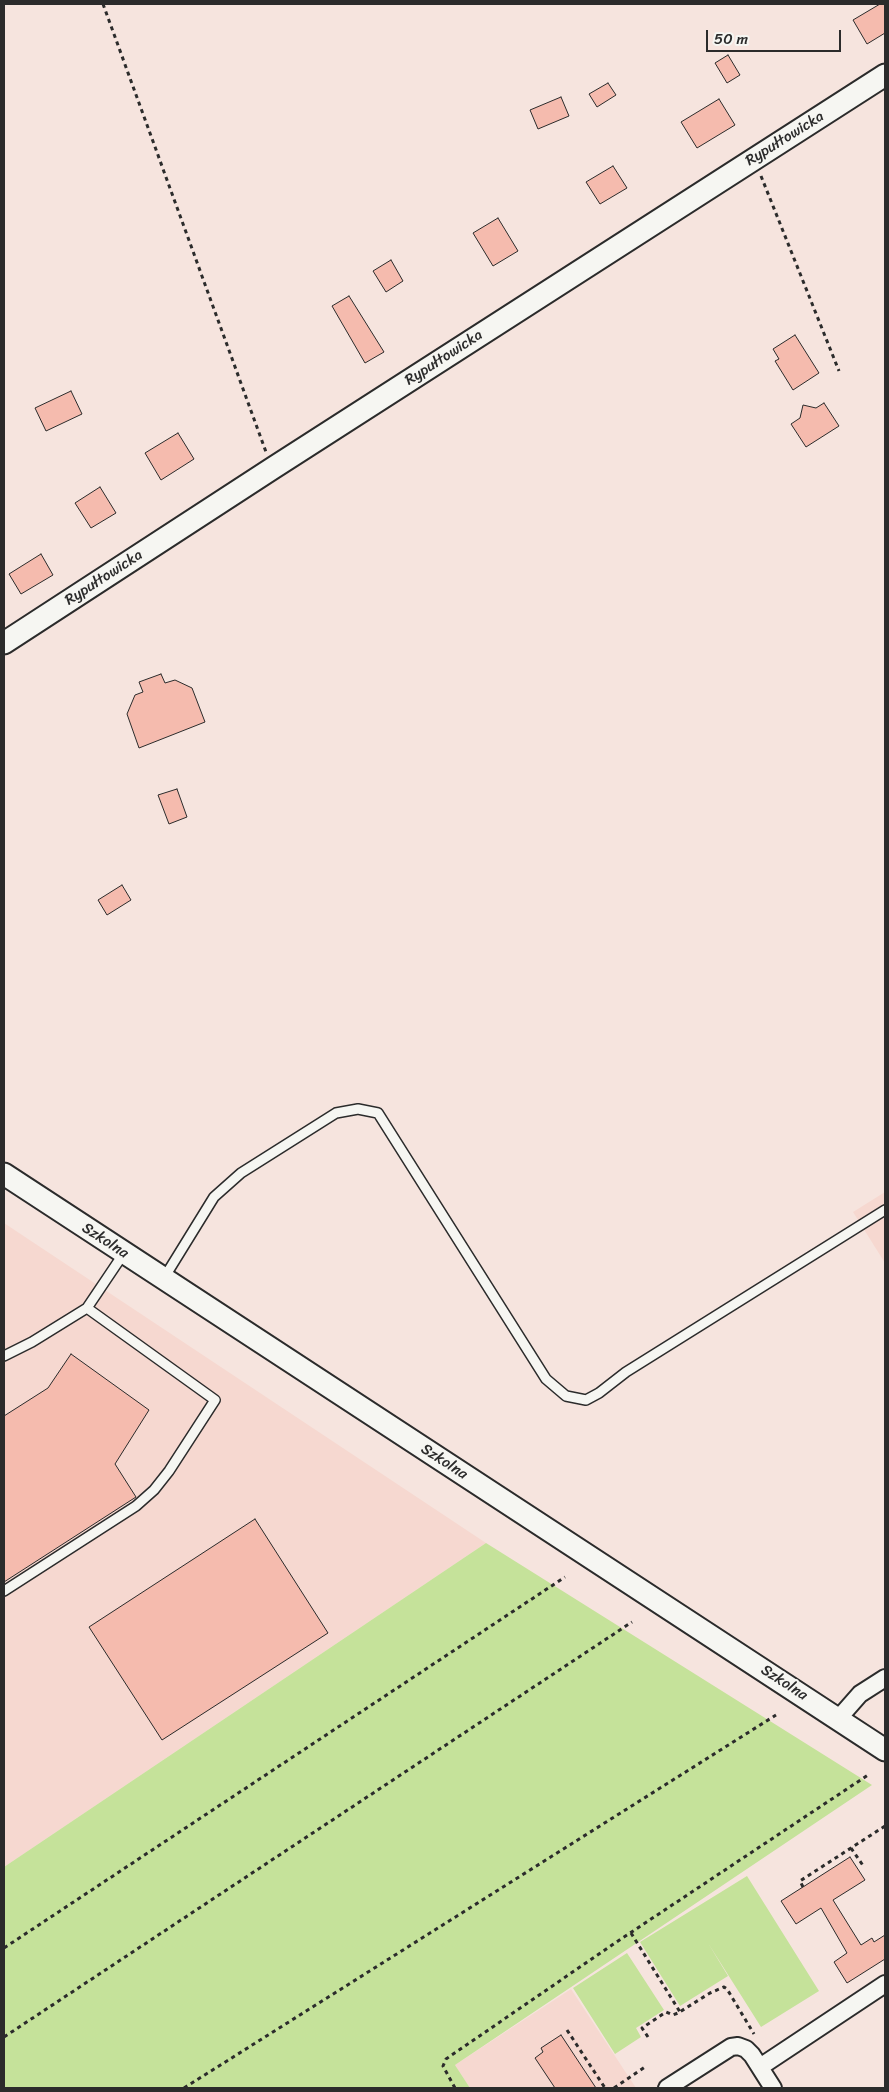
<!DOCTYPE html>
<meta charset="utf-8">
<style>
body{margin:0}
#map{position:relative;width:889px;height:2092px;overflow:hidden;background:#f6e4de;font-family:Sriracha,sans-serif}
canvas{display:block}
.frame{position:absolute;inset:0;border:5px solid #2b2b2b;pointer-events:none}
.scale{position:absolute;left:706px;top:30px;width:135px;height:22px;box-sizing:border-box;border:2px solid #2b2b2b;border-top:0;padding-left:6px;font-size:15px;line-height:18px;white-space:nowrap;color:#2b2b2b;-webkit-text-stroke:4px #f6f6f2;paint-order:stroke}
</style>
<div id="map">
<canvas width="889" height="2092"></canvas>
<div class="frame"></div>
<div class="scale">50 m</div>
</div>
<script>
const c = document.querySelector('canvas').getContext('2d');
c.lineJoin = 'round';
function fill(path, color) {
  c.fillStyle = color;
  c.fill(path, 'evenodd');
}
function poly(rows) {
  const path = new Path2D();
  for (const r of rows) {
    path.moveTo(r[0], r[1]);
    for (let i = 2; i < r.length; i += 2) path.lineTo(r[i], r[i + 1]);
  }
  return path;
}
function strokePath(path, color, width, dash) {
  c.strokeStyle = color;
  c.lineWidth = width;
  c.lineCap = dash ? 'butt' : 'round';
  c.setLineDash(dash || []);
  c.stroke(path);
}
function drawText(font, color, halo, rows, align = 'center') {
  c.font = font + ' Sriracha,sans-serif';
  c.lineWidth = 4;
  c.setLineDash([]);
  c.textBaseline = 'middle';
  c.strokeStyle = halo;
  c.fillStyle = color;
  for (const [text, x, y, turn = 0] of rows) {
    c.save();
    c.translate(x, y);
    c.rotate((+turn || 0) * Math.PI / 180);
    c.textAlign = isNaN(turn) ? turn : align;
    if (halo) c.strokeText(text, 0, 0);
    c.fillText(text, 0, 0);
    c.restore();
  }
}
fill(poly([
 [885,1192,885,1263,853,1212],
 [4,1223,486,1543,4,1867],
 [571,1989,636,2088,470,2088,455,2065]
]), '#f6d8d0');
fill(poly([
 [486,1543,872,1785,455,2065,470,2088,4,2088,4,1867],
 [747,1876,819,1991,761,2027,708,1943,728,1976,680,2006,640,1942],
 [627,1953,664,2010,636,2028,641,2037,615,2054,573,1988]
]), '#c5e29a');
const building = poly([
 [880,4,885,4,885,33,867,44,853,20,880,4],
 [728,55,740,75,727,83,715,63,728,55],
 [608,83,616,95,597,107,589,94,608,83],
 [561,97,569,116,538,129,530,110,561,97],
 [719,99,735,125,697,148,681,122,719,99],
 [613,166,627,188,600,204,586,182,613,166],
 [498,218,518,251,493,266,473,233,498,218],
 [391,260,403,281,386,292,373,271,391,260],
 [349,296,384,352,365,363,332,306,349,296],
 [795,335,819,373,793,390,775,361,779,359,773,349,795,335],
 [71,391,82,414,46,431,35,408,71,391],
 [824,403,839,426,806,447,791,424,800,418,803,405,816,408,824,403],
 [178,433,194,459,161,480,145,453,178,433],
 [100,487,116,513,91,528,75,503,100,487],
 [41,554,53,575,21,594,9,574,41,554],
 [161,674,165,683,175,680,192,688,205,722,139,748,127,714,135,695,143,692,139,682,161,674],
 [177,789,187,817,169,824,158,795,177,789],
 [122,885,131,900,107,915,98,900,122,885],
 [71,1354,149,1410,115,1464,136,1497,4,1582,4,1416,48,1388,71,1354],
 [255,1519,328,1633,162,1740,89,1627,255,1519],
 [850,1857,865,1880,833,1900,861,1945,872,1938,874,1942,885,1935,885,1959,847,1983,834,1962,847,1953,821,1908,796,1924,781,1901,850,1857],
 [561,2035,596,2088,555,2088,535,2058,543,2052,541,2048,561,2035]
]);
fill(building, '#f5bbae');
strokePath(building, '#2b2b2b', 1);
const service = poly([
 [164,1278,214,1197,241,1173,336,1113,358,1109,378,1113,546,1379,566,1396,586,1400,599,1393,626,1372,885,1210],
 [4,1356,32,1342,87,1308,124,1253],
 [4,1591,136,1506,154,1490,169,1471,215,1400,87,1308]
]);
const minor = poly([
 [838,1719,860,1694,885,1678],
 [760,2067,885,1984],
 [667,2088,731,2047,738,2046,746,2049,752,2055,773,2088]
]);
const tertiary = poly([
 [4,643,273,468,885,75],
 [4,1174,885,1750]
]);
strokePath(service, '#2b2b2b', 12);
strokePath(minor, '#2b2b2b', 20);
strokePath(tertiary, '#2b2b2b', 25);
strokePath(poly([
 [103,4,266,452],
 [761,176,839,371],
 [851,1848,864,1867],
 [803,1887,800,1881,885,1826],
 [631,1933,680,2012],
 [4,1948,565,1577],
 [567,2030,605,2088],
 [4,2037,632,1622],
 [648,2037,642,2028,666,2012,673,2015,678,2013,710,1993,724,1987,727,1989,754,2034],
 [184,2088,776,1715],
 [455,2088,443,2066,446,2059,612,1945,868,1775],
 [614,2088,645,2067]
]), '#2b2b2b', 3, [4, 4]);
strokePath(service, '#f6f6f2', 9);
strokePath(minor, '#f6f6f2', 16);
strokePath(tertiary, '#f6f6f2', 21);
drawText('15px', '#2b2b2b', '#f6f6f2', [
 ["Rypułtowicka",785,139,-32],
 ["Rypułtowicka",444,358,-33],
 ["Rypułtowicka",104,578,-33],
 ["Szkolna",105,1241,33],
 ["Szkolna",444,1462,33],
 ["Szkolna",784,1683,33]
]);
</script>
